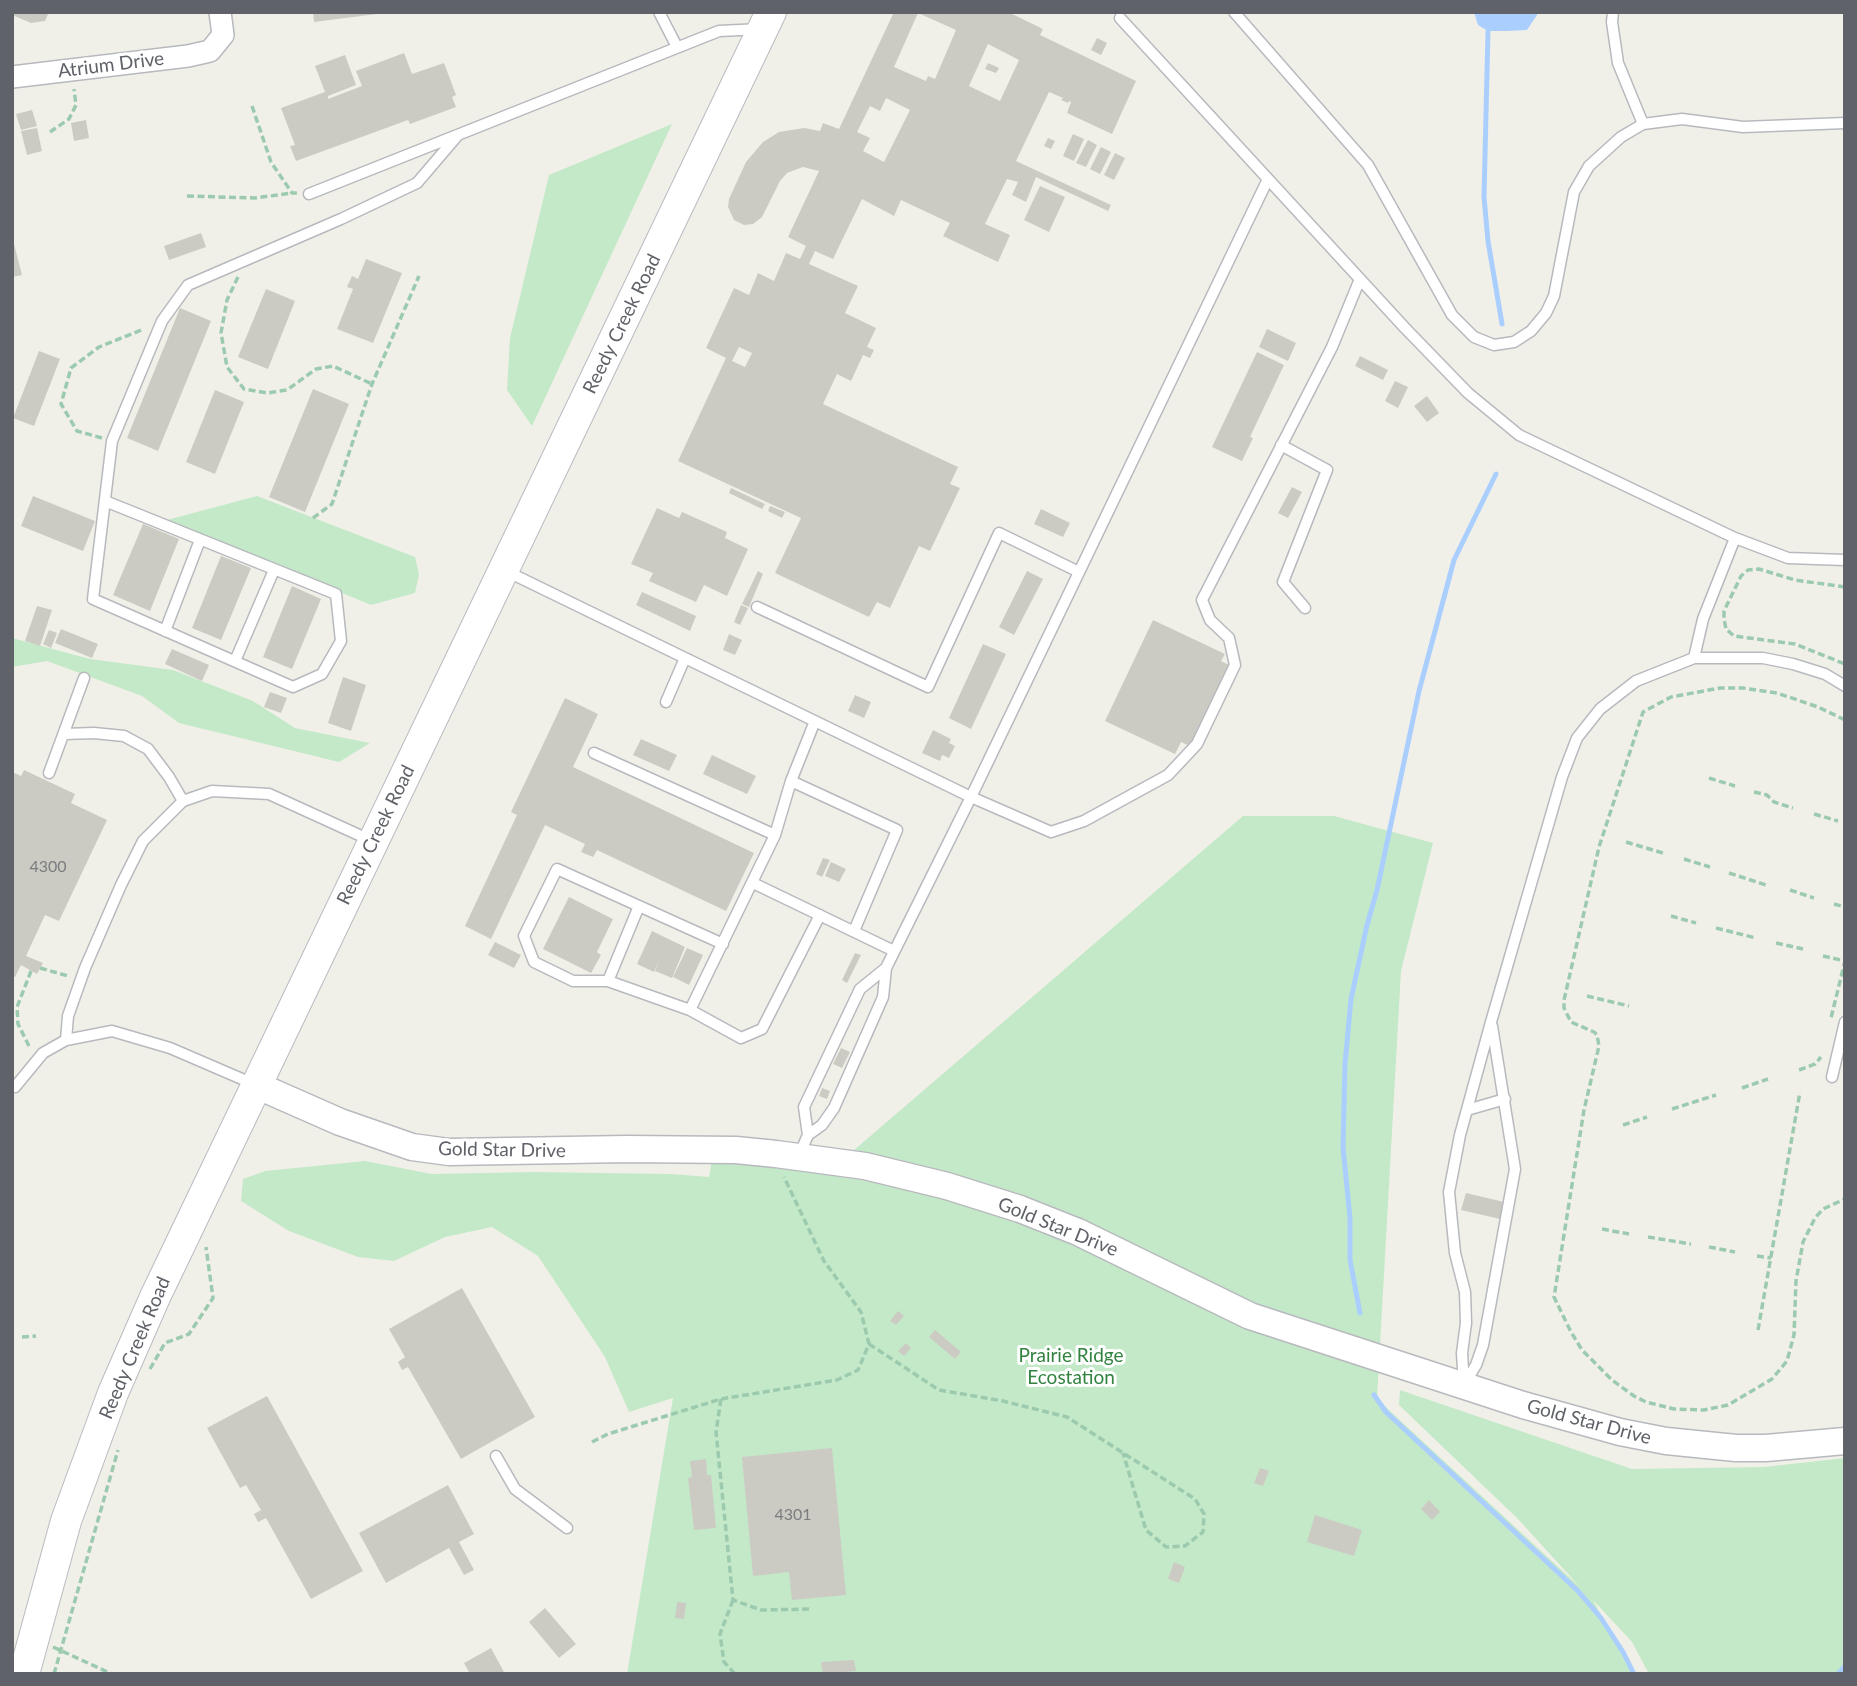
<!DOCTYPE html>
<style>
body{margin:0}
#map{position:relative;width:1857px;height:1686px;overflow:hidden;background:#f1f0e8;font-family:Lato,sans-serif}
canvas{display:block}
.frame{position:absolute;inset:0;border:14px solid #5f6268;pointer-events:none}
</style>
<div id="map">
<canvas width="1857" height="1686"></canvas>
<div class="frame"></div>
</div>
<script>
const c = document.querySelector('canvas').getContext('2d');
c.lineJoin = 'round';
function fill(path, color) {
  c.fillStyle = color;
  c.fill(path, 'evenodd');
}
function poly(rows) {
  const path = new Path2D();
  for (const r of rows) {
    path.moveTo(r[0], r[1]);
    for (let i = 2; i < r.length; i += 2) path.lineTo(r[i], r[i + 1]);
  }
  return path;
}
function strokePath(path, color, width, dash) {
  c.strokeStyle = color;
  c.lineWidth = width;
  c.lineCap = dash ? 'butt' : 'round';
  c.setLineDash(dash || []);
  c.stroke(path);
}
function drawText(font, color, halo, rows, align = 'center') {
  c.font = font + ' Lato,sans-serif';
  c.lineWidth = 6;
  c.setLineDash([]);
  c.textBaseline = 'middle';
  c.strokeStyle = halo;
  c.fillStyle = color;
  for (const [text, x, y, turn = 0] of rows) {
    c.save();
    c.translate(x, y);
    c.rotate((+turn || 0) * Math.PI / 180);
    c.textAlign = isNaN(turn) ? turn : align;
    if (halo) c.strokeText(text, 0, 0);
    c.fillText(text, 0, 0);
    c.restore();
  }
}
fill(poly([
 [672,124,532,426,507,390,510,338,549,175],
 [257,496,415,557,419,574,415,593,371,605,167,520],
 [12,638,90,659,173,670,253,701,295,728,370,743,339,762,179,723,142,696,47,661,12,667],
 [1243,816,1334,816,1433,843,1401,971,1377,1399,1580,1587,1517,1518,1399,1405,1400,1390,1632,1469,1764,1467,1845,1458,1845,1674,1649,1674,1632,1642,1593,1600,1633,1674,627,1674,673,1398,629,1412,605,1357,538,1256,492,1227,445,1237,394,1261,358,1257,289,1231,241,1201,243,1179,265,1171,365,1161,432,1174,534,1172,671,1174,709,1177,712,1160,832,1169]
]), '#c4e9c8');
fill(poly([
 [1474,12,1539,12,1527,30,1507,31,1488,31,1478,25]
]), '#aacfff');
strokePath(poly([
 [1488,31,1484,197,1488,241,1502,324],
 [1360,1313,1350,1260,1350,1218,1343,1147,1345,1064,1351,999,1367,925,1377,890,1419,691,1454,560,1496,474],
 [1374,1395,1386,1412,1578,1591,1601,1618,1623,1652,1634,1674],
 [1838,1674,1845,1666]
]), '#aacfff', 5);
fill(poly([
 [12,12,49,12,45,21,31,23,12,15],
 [313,12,377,12,377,14,314,22],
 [894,12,1008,12,1043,29,1040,35,1136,81,1112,134,1067,113,1071,102,1069,101,1068,103,1061,100,1063,98,1049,92,1016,161,1111,205,1108,211,1036,177,1026,202,1012,195,1018,182,1007,179,985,224,1010,235,998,262,943,236,950,223,901,200,894,216,862,199,833,259,815,251,809,264,858,286,845,313,876,328,867,347,874,350,870,358,863,355,851,381,837,374,823,404,958,467,950,484,960,488,930,551,919,546,890,608,877,602,869,617,775,573,801,518,678,461,726,358,706,348,734,288,749,295,758,273,774,281,786,253,800,259,806,246,788,237,819,171,803,167,787,173,780,181,762,217,753,224,744,225,734,220,728,207,729,199,746,162,763,142,779,132,804,128,820,131,823,123,839,129],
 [918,13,956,30,935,79,928,76,926,81,894,67],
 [988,44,1019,60,1000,101,969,86],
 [886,98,910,110,884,162,863,151,870,138,857,132,870,106,880,111],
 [739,347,752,353,745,367,732,361],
 [1097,38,1107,43,1101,55,1091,50],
 [404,53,412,74,444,63,456,95,452,97,456,107,410,124,408,120,296,161,290,146,295,145,281,108,325,92,315,66,345,55,356,85,328,96,328,99,362,86,356,71],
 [988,63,999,68,996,73,985,69],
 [32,110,37,126,21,130,16,114],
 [86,120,89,138,74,141,71,123],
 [37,128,42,151,27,155,21,131],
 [1073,134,1084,139,1074,161,1063,156],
 [1048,138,1055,141,1051,149,1044,146],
 [1088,140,1097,145,1086,167,1076,163],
 [1101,147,1111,152,1100,174,1090,169],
 [1115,153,1125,158,1114,180,1104,175],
 [1040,186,1065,197,1049,232,1024,220],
 [201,233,206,247,169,260,164,246],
 [12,236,22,275,12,277],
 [366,259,402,273,373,343,337,329,353,289,347,287,352,276,358,279],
 [266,289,295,301,268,369,238,357],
 [180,308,211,321,158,451,127,438],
 [1267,329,1296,343,1288,361,1259,347],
 [39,351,60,359,34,426,13,418],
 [1257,352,1284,365,1250,437,1253,438,1242,461,1212,447],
 [1360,356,1388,370,1383,380,1355,366],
 [1395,381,1408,387,1398,408,1385,401],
 [313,389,349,404,305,512,269,497],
 [215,390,244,402,215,474,186,462],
 [1427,396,1439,413,1427,422,1414,406],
 [1292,487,1302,492,1288,518,1278,513],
 [731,488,765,504,762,509,729,493],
 [33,496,95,521,83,551,21,526],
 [770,506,785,512,782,518,768,511],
 [657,508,679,518,682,512,727,532,725,538,748,549,727,596,704,585,696,602,649,581,653,573,631,564],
 [1041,509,1070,523,1063,537,1034,524],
 [143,524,179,539,150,611,113,595],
 [221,556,251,568,221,640,192,628],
 [758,571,763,574,749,607,742,604],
 [1027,571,1043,579,1014,635,999,627],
 [292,586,321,599,292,669,263,657],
 [642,592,696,616,690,631,636,605],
 [741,605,748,608,740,625,734,622],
 [37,606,52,610,40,646,25,641],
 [1153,620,1225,654,1221,661,1229,665,1190,746,1181,742,1175,754,1105,721],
 [61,629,98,644,92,658,55,643],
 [49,630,57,633,51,648,43,644],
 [729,634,742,640,735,655,723,650],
 [983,644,1006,654,971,729,949,718],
 [172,649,209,665,202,681,165,664],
 [343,677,366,685,351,731,328,723],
 [270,692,287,698,281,713,264,707],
 [855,695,871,702,864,718,848,711],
 [565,698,598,714,573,767,754,853,726,911,597,850,593,857,581,852,585,844,545,825,491,939,465,926,517,815,511,812],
 [933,730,951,739,949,743,955,746,949,758,942,755,940,761,922,753],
 [641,739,677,755,669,771,633,755],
 [712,755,756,776,747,794,703,774],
 [24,770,75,794,71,803,107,820,59,921,45,915,26,956,43,963,37,974,21,965,15,977,12,976,12,772,21,776],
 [823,858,830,860,822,877,816,874],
 [831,862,846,869,839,882,825,876],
 [569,897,613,919,597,952,601,955,591,973,543,949],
 [652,931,685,947,672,978,655,971,660,959,654,972,637,964],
 [495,942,521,955,514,968,488,955],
 [687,948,703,955,689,985,673,977],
 [855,953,861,955,847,983,842,980],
 [841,1048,850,1052,842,1068,833,1064],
 [822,1088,830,1091,827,1099,819,1096],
 [1466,1193,1504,1202,1500,1219,1461,1210],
 [462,1288,535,1417,461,1459,408,1367,402,1370,398,1362,405,1357,389,1329],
 [898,1311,904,1316,896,1325,890,1321],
 [935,1330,961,1352,955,1359,929,1337],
 [906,1343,911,1348,904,1356,898,1351],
 [267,1396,363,1571,311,1599,266,1518,258,1522,254,1514,261,1510,246,1485,240,1488,207,1428],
 [832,1448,846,1595,792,1600,789,1572,753,1576,742,1457],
 [706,1459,707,1475,711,1475,716,1528,694,1530,688,1478,692,1477,690,1461],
 [1260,1468,1269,1471,1263,1486,1254,1483],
 [448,1485,474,1534,459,1542,474,1570,464,1575,449,1548,386,1583,359,1533],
 [1429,1500,1440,1512,1432,1520,1421,1509],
 [1315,1515,1362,1530,1354,1556,1307,1542],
 [1174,1562,1185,1567,1179,1583,1168,1579],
 [677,1602,686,1603,684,1619,675,1618],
 [545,1608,576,1644,559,1658,529,1622],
 [491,1648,505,1674,470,1674,464,1663],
 [854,1660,856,1671,823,1674,821,1662]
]), '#cccbc3');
const service = poly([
 [659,12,677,47],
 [1234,12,1368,165,1452,315,1474,337,1494,345,1514,342,1531,331,1546,313,1554,296,1574,192,1589,166,1621,137,1643,124,1682,119,1743,127,1845,123],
 [1613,12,1612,22,1618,63,1643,124],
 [1120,18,1405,328,1468,393,1519,435,1735,538,1788,558,1845,560],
 [309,194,719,31,761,29],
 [1281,445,1327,470,1283,582,1305,608],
 [105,501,336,594,341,641,322,674,293,687,93,599,112,441,162,321,188,285,341,219,417,183,458,135],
 [506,571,971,797,1051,832,1084,821,1168,775,1197,744,1235,665,1229,638,1210,620,1202,600,1332,347,1360,279],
 [757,607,928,687,999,533,1079,572],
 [165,631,200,540],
 [1694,658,1703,619,1735,538],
 [235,661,274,570],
 [666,702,685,658],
 [64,734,94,733,124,736,148,749,169,777,183,801],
 [594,753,775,835],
 [49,773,84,678],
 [791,781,897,830,854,931],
 [753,883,894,951],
 [723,944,557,869,524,936,534,962,573,981,608,981,690,1010,741,1038,762,1029,820,915],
 [608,981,639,906],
 [690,1010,775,835,791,781,815,721],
 [66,1040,68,1016,85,968,121,885,143,841,183,801,212,791,269,794,370,840],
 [1832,1077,1845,1022],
 [12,1085,15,1087,43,1053,66,1040,112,1031,170,1048,256,1085],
 [1467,1110,1505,1099],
 [808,1135,822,1125,834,1108,883,997,886,968,971,797,1268,179],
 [799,1155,808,1135,804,1107,860,989,886,968],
 [1464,1385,1462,1353,1466,1323,1465,1292,1455,1253,1449,1192,1460,1135,1491,1022,1562,777,1577,738,1600,709,1636,681,1694,658,1763,658,1793,664,1825,674,1845,686],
 [1464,1385,1476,1365,1483,1345,1515,1169,1492,1026],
 [496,1456,515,1489,567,1528]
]);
const minor = poly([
 [12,77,188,56,210,51,223,35,220,12]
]);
const tertiary = poly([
 [256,1085,340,1122,412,1147,449,1152,626,1149,736,1150,776,1154,865,1166,947,1186,1020,1209,1078,1232,1250,1316,1523,1405,1620,1432,1666,1441,1736,1448,1766,1448,1845,1441]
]);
const secondary = poly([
 [24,1674,66,1521,113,1393,155,1297,771,12]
]);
strokePath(service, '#b8b9be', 13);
strokePath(minor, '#b8b9be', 24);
strokePath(tertiary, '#b8b9be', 29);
strokePath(secondary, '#b9bbc1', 32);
strokePath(poly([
 [252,106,271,162,292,193,297,193],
 [50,132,69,119,76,105,74,89],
 [187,196,255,198,292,193],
 [238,277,227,300,221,333,227,367,244,389,267,393,287,390,316,369,333,366,372,384],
 [102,438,77,431,61,404,71,368,99,347,144,329],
 [313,518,332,504,372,384,419,276],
 [1845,587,1795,580,1759,569,1748,570,1741,576,1724,611,1724,619,1726,629,1734,636,1795,644,1845,664],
 [1845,720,1818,707,1777,693,1743,688,1720,688,1671,697,1643,712,1599,847,1564,1000,1564,1008,1571,1022,1594,1032,1597,1035,1599,1046,1584,1110,1554,1297,1571,1332,1582,1350,1612,1380,1634,1396,1646,1402,1674,1409,1704,1410,1728,1405,1772,1379,1787,1361,1794,1335,1796,1281,1803,1242,1815,1218,1823,1209,1845,1199],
 [1709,778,1735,786],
 [1754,792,1767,795,1774,802,1793,808],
 [1814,814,1838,821],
 [1626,842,1663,853],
 [1684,859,1710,867],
 [1729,873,1769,886],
 [1790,890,1814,898],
 [1834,904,1845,907],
 [1671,916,1696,923],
 [1716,928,1756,938],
 [1776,943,1803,949],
 [1823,956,1845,961,1831,1018],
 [40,968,68,976],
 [1587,996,1629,1006],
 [29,1046,18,1024,17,1007,31,971],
 [1799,1070,1815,1064,1821,1057],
 [1742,1088,1768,1079],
 [1672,1109,1716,1095],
 [1623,1125,1647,1117],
 [1602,1229,1629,1234],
 [1648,1237,1691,1244],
 [1709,1247,1735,1252],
 [1757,1256,1771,1258],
 [1758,1330,1800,1092],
 [22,1337,36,1336],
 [869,1344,939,1390,1003,1401,1067,1417,1195,1499,1204,1514,1203,1532,1185,1546,1166,1547,1146,1530,1123,1453],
 [150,1369,165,1343,189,1334,213,1298,206,1247],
 [721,1399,716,1432,733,1600,761,1610,811,1609],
 [592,1442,608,1434,721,1399,837,1380,858,1370,869,1344,861,1312,824,1261,784,1177],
 [733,1600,720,1634,724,1662,735,1674],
 [53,1647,112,1674],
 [54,1674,118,1450]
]), '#9ccaaf', 3.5, [7, 3.5]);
strokePath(service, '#fff', 10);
strokePath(minor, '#fff', 21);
strokePath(tertiary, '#fff', 26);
strokePath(secondary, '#fff', 30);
drawText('16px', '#7a7c7f', null, [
 ["4300",48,867],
 ["4301",793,1515]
]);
drawText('19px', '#5f6268', '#fff', [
 ["Atrium Drive",111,65,-7],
 ["Reedy Creek Road",622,324,-64],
 ["Reedy Creek Road",376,835,-64],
 ["Gold Star Drive",502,1150,1],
 ["Gold Star Drive",1058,1227,22],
 ["Reedy Creek Road",135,1348,-67],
 ["Gold Star Drive",1589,1422,15]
]);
drawText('19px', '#328340', '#fff', [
 ["Prairie Ridge",1071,1356],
 ["Ecostation",1071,1378]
]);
</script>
